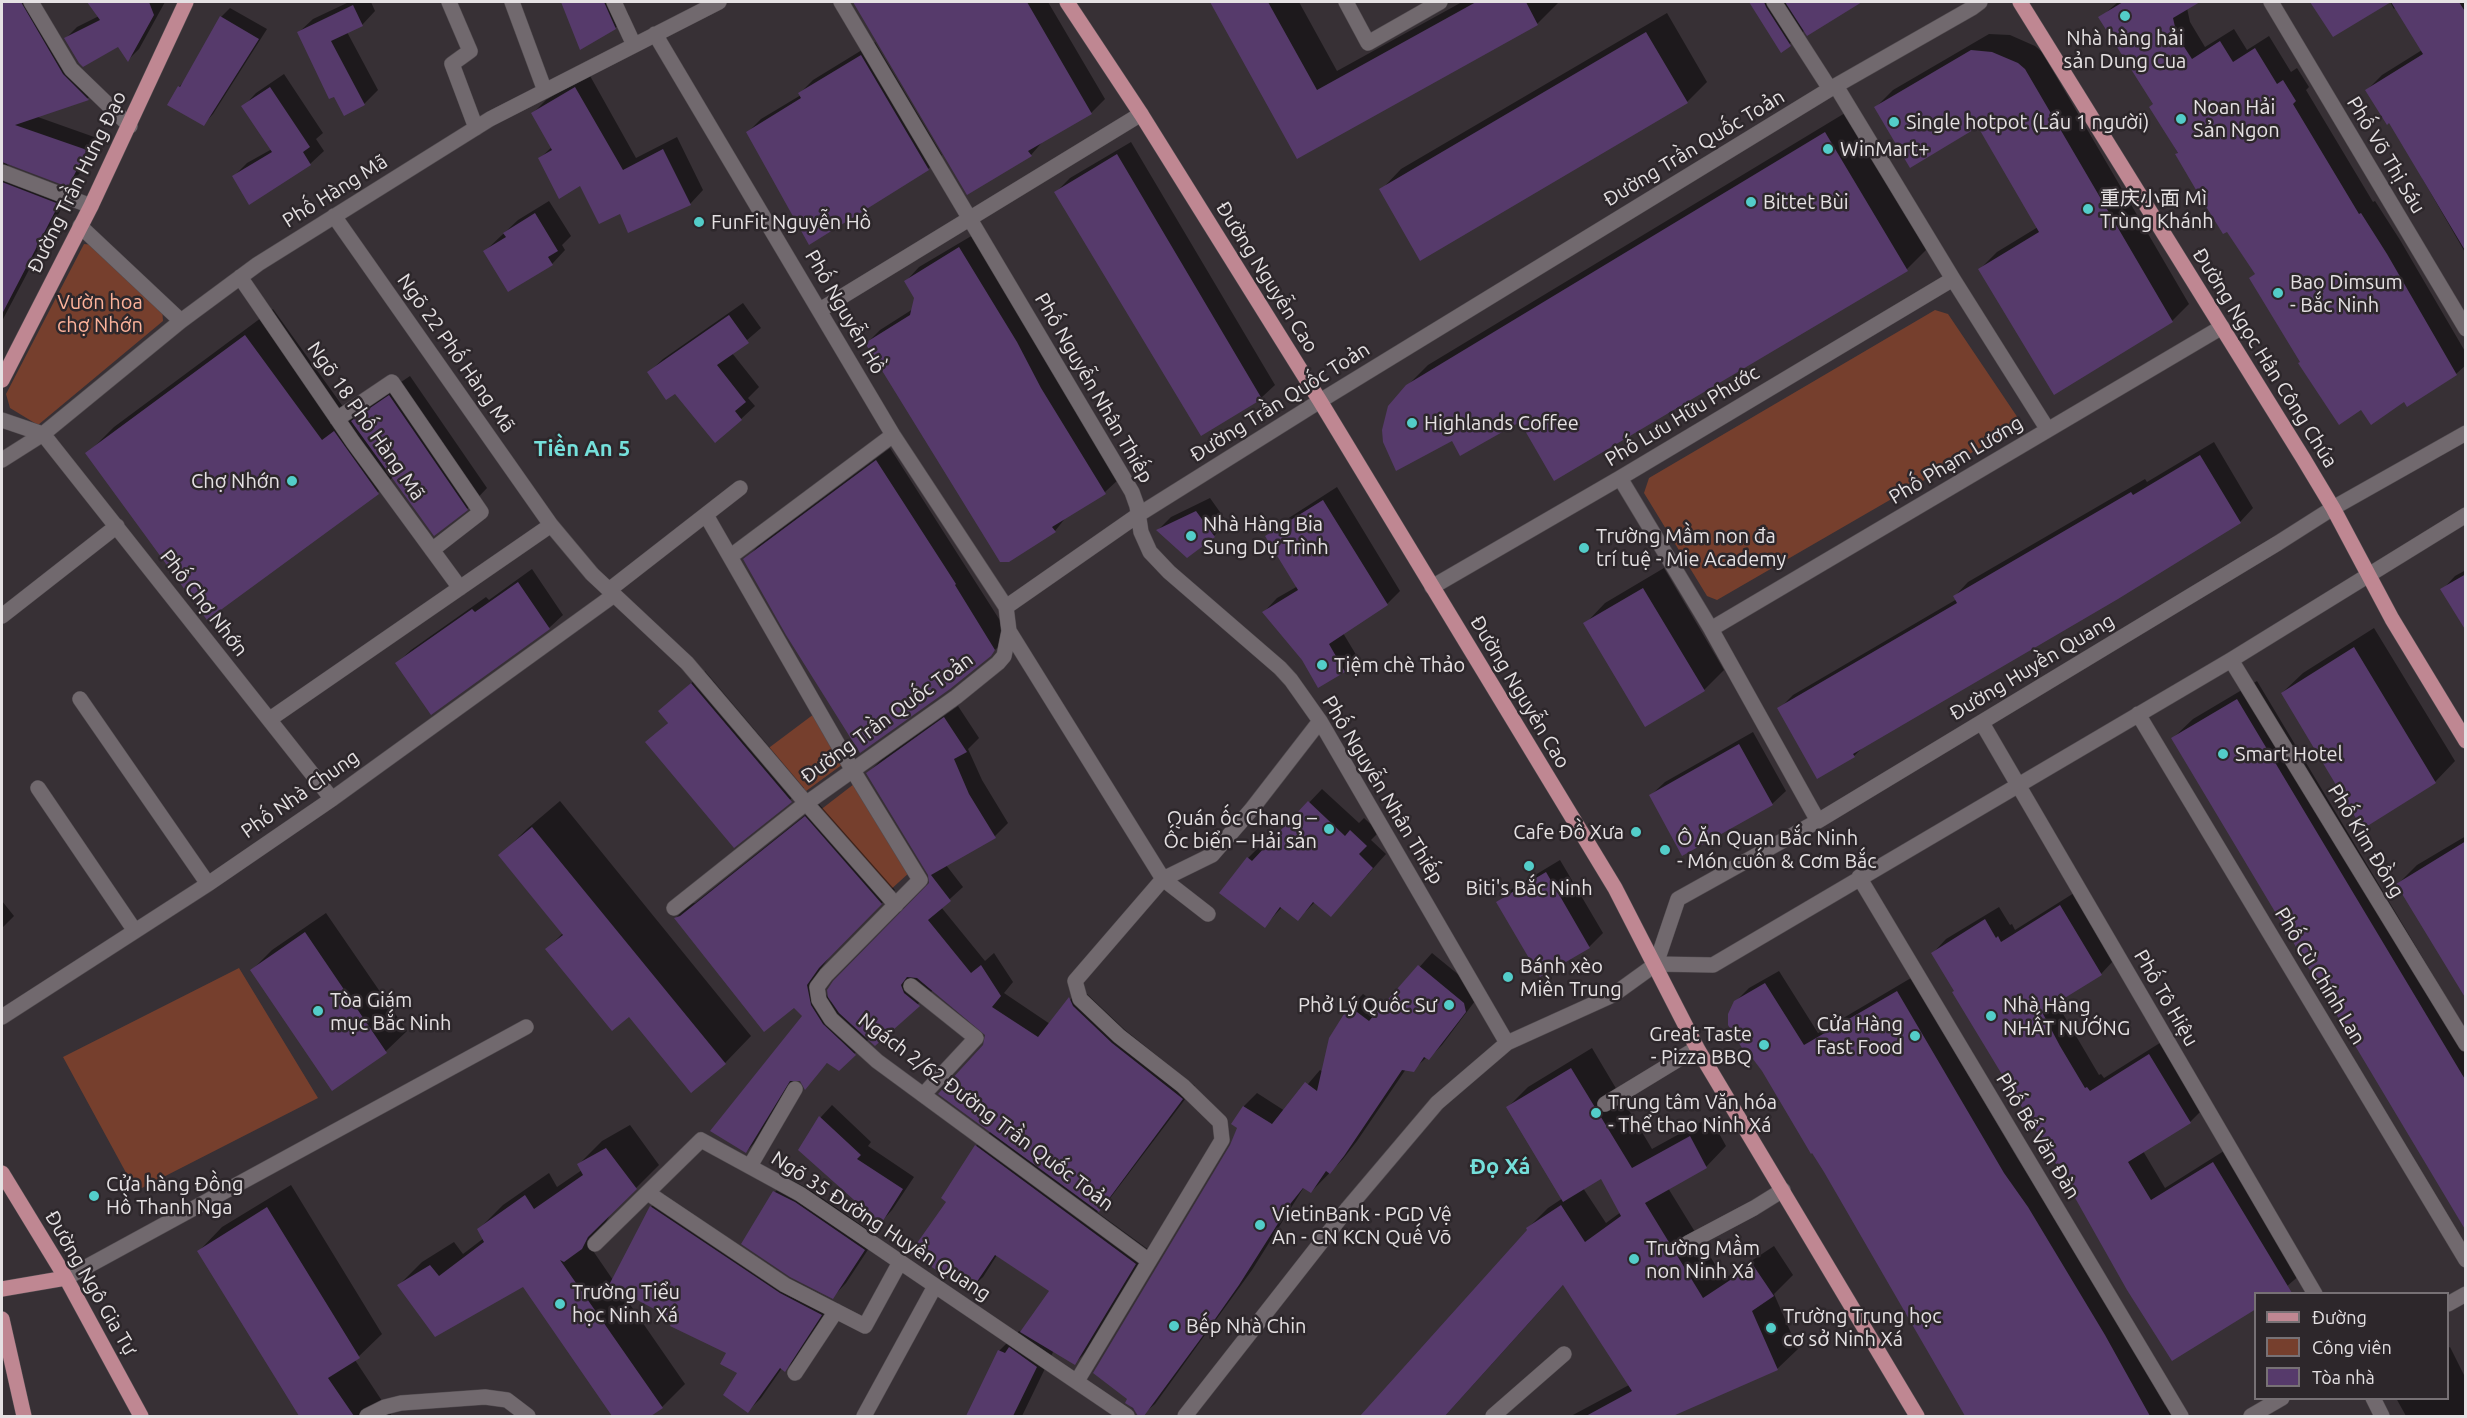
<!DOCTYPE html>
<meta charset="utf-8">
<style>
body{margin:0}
#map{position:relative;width:2467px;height:1418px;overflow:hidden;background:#373035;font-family:Ubuntu,sans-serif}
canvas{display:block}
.frame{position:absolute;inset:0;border:3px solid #e5e1e3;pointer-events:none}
.legend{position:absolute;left:2254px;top:1292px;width:195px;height:108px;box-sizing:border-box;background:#2d272b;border:2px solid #777175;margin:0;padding:8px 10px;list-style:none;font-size:18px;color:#e5e1e3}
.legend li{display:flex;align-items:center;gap:12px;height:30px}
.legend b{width:30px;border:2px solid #777175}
</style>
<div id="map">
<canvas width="2467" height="1418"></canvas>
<div class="frame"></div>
<ul class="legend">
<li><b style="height:8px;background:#bf8792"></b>Đường</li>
<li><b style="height:16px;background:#763f2d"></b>Công viên</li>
<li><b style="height:16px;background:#563a6b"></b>Tòa nhà</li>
</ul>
</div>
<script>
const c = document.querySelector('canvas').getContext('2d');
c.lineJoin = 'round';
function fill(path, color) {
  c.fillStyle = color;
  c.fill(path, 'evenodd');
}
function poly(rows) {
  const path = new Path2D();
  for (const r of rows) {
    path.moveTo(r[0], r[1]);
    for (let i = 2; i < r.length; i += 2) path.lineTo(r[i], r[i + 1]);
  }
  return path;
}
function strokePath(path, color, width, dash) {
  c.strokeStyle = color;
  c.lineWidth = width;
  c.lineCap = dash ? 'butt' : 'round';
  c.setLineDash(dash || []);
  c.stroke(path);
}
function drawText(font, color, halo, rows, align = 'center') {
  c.font = font + ' Ubuntu,"Noto Sans SC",sans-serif';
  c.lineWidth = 5;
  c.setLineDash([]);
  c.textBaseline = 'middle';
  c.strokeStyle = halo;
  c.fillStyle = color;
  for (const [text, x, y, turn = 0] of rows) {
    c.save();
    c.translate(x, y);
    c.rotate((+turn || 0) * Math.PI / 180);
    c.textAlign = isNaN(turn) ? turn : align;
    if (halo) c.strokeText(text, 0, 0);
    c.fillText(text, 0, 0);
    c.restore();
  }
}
fill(poly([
 [84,244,95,245,162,307,163,321,38,425,10,408,6,394],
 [1935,310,1948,314,2018,418,2016,427,1717,600,1707,596,1644,493,1649,478],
 [814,714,843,764,802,794,766,750],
 [854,784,910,872,888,892,819,811],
 [239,968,318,1098,136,1191,63,1057]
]), '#763f2d');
fill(poly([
 [2,2,38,2,74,63,99,87,88,98,35,116,97,138,80,173,68,185,2,162],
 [89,2,165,2,139,49,128,60,118,45,66,38,77,27,99,16],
 [349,2,371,2,375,11,362,25,347,32,378,90,364,104,299,32,313,19],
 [562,2,622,2,629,15,615,28,580,47],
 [855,2,1048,2,1105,99,1091,113,1044,140,1031,155,967,192],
 [1212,2,1299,2,1337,71,1462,2,1557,2,1558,3,1537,24,1297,157],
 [1751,2,1859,2,1808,34,1805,30,1782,51],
 [2118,2,2197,2,2187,8,2190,22,2205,47,2234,29,2247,50,2269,36,2291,72,2297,68,2309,87,2306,90,2373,202,2375,201,2400,240,2466,353,2466,365,2456,374,2405,400,2362,408,2301,362,2256,273,2228,230,2224,232,2151,107,2155,104,2100,18],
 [2312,2,2388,2,2333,35],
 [2390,2,2466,2,2466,254,2422,178,2423,176,2390,121,2367,90,2382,75,2422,50,2396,7,2394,9],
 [230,8,267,29,213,114,204,124,179,87,186,79,221,17],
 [1667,13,1707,82,1687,102,1381,190,1401,169],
 [1989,34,2010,35,2035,46,2042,52,2189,304,2172,321,1980,269,1997,252,2038,227,1979,125,1876,107,1893,90],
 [875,42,942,155,928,169,809,243,748,132,761,119,801,95,800,93,813,80],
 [284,74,323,133,316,139,324,151,310,164,234,176,247,163,272,149,243,107,256,93],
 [589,74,636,158,677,137,703,190,690,204,621,212,540,158,552,147,533,113,546,100],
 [1845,113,1927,249,1907,269,1520,420,1453,439,1407,386,1428,365],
 [1131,142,1275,385,1261,398,1056,192,1070,178],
 [5,162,11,169,70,192,2,321,2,166],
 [549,201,571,236,562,245,565,250,552,264,485,251,518,220],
 [973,235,1119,479,1105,492,1067,516,1055,531,867,343,880,330,913,309,916,298,906,281,919,267],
 [743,303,761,328,732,353,759,387,748,398,755,406,741,419,675,392,649,372,663,359],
 [273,309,349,415,361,406,364,410,373,401,410,376,487,488,467,509,393,477,378,492,87,454,114,427],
 [2214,442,2253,508,2240,522,1865,745,1854,756,1779,709,1793,695,1957,599,1955,596,1968,582,2145,479,2147,482],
 [890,448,1008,633,1004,641,990,655,745,560,758,546],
 [1337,487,1400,591,1387,604,1343,633,1358,658,1344,671,1303,659,1264,612,1277,598,1298,586,1267,537,1281,523],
 [1210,498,1227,522,1214,536,1158,530,1171,517],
 [1664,568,1724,670,1704,690,1585,624,1605,603],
 [532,569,563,615,549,628,397,663,411,650,486,597,489,600],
 [2466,570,2466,630,2442,590,2455,576],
 [2374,628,2455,761,2435,782,2282,693,2303,673],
 [705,671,804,788,734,846,647,742,669,722,660,711],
 [2257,681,2466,1030,2466,1207,2173,738,2193,719],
 [958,706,979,738,968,749,982,780,1008,823,995,836,946,865,963,887,941,907,985,961,994,953,1013,982,1004,993,1050,1024,1082,986,1086,993,1125,1030,1195,1086,1111,1197,1097,1212,1149,1250,1088,1350,1075,1363,1054,1350,1022,1416,968,1416,999,1351,1019,1331,1021,1332,1051,1290,997,1255,983,1277,969,1290,948,1201,976,1146,991,1131,985,1045,987,1035,933,990,875,1044,869,1039,839,1069,828,1062,805,1087,801,1079,795,1079,759,1138,746,1152,804,1016,794,1006,676,918,689,904,695,903,819,804,895,890,832,953,820,970,824,991,831,1002,829,990,931,884,930,874,868,773,881,760],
 [1753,732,1786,791,1772,804,1651,795,1665,782],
 [1322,789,1359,823,1364,818,1379,832,1371,840,1386,854,1344,901,1315,902,1298,919,1282,907,1265,926,1221,893,1248,858,1262,844,1266,848],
 [560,801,751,1036,725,1063,629,1015,547,949,563,933,500,856,527,829],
 [2466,836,2466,997,2398,884,2417,865],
 [1560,860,1603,933,1589,947,1541,975,1498,902,1512,889],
 [2074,893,2114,960,2101,974,2056,1002,2099,1075,2101,1074,2104,1078,2163,1041,2204,1108,2190,1122,2143,1151,2165,1188,2227,1149,2301,1274,2278,1294,2129,1289,1933,953,1946,939,1999,907,2010,925,2012,924,2015,930],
 [2,901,14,916,2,928],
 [326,913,407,1031,386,1051,332,1089,252,970,272,950],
 [1432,953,1476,989,1478,997,1442,1045,1429,1058,1427,1057,1413,1070,1406,1069,1357,1141,1343,1159,1311,1192,1304,1187,1252,1270,1155,1404,1141,1416,1127,1403,1239,1128,1233,1124,1244,1106,1257,1093,1285,1111,1320,1070,1323,1072,1350,1007,1363,994,1383,1008],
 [1779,971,1818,1033,1911,978,2018,1159,2041,1193,2119,1321,2165,1405,2167,1404,2175,1416,1968,1416,1735,1002,1749,988],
 [1592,1048,1652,1149,1710,1117,1726,1146,1706,1167,1668,1188,1724,1279,1774,1246,1793,1275,1774,1294,1798,1349,1777,1369,1669,1416,1571,1416,1629,1385,1564,1284,1445,1416,1369,1416,1365,1413,1529,1231,1528,1228,1548,1208,1563,1198,1508,1107,1528,1087],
 [1601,1177,1621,1212,1606,1223,1583,1188],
 [832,1105,871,1142,868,1146,914,1177,892,1210,881,1222,800,1150,821,1117],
 [630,1125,659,1165,611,1213,605,1224,587,1242,613,1280,651,1207,664,1194,793,1281,833,1302,798,1357,785,1370,782,1368,761,1398,748,1411,739,1372,728,1352,675,1319,620,1290,685,1384,662,1407,649,1416,614,1416,523,1285,399,1285,422,1262,454,1242,463,1254,484,1238,479,1229,503,1205,549,1173,557,1187,582,1170,579,1164,602,1141],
 [788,1178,809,1189,877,1236,846,1283,833,1297,743,1243,775,1192],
 [291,1185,382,1334,355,1360,392,1416,301,1416,199,1251,222,1227],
 [2450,1347,2466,1379,2466,1416,2406,1416,2396,1398,2448,1398,2448,1348]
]), '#0007');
fill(poly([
 [2,2,21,2,63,74,89,100,15,125,87,150,68,187,2,162],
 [87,2,149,2,154,15,128,62,118,47,83,67,79,63,64,38,100,20],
 [561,2,604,2,616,29,580,50],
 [853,2,1027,2,1092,114,1028,151,1032,156,967,195],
 [1210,2,1268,2,1317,90,1476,2,1526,2,1538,25,1297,159],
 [1749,2,1764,2,1766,7,1791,46,1781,53],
 [1785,2,1862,2,1807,36],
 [2123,2,2200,2,2173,18,2177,36,2192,59,2220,41,2233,62,2255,48,2277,84,2283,80,2296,101,2293,104,2359,214,2361,213,2387,254,2457,375,2407,407,2404,402,2371,425,2361,410,2339,425,2298,363,2300,362,2249,278,2255,274,2227,232,2223,234,2202,200,2175,154,2178,153,2149,107,2153,104,2098,17],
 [2310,2,2391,2,2333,37],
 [2391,2,2459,2,2466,13,2466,252,2389,123,2387,125,2365,90,2423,54],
 [353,5,363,26,331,41,365,105,344,116,334,97,329,99,297,32],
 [220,16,259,39,204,126,167,105,178,86,180,87],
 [1646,32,1688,103,1420,261,1379,189],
 [1971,50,1992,52,2018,63,2025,69,2173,322,2054,395,1978,269,2039,232,1978,127,1910,168,1874,107],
 [861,55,929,170,809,245,746,132,801,98,798,93],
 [270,87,310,147,303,152,311,165,249,205,232,176,272,152,241,106],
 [575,87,623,170,663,149,691,205,628,233,620,214,599,224,580,186,559,199,538,158,552,150,531,113],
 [1825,132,1908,271,1554,481,1520,422,1460,456,1452,441,1396,471,1383,442,1382,430,1388,406,1406,385],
 [1117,154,1262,399,1201,436,1054,192],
 [2,182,59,204,2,314],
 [535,213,558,251,548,257,553,265,508,292,483,251,506,237,503,233],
 [959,247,1017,342,1041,388,1106,494,1052,527,1056,532,1009,562,1000,562,865,343,910,315,914,298,904,281],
 [729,315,749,343,717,365,746,402,735,411,742,420,715,443,675,394,666,400,647,372],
 [245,335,322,440,334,431,379,494,207,620,85,453],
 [389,395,468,510,434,536,351,421],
 [2200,455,2241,523,2118,599,1853,754,1855,757,1817,779,1777,708,1957,603,1953,596,2131,492,2133,495],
 [876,460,956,584,955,585,995,650,991,656,950,689,860,753,786,635,743,559],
 [1323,500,1388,605,1329,644,1345,672,1318,688,1302,660,1262,612,1298,590,1265,536],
 [1196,511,1215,537,1187,558,1156,530],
 [2466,574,2466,631,2440,589],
 [518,582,550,629,431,715,395,663,472,609,475,612],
 [1643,588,1705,691,1645,727,1583,623],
 [2354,647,2436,783,2369,825,2360,825,2281,693],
 [691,683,792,802,734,848,645,742,668,723,658,711],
 [2237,699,2466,1081,2466,1231,2171,738],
 [944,717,967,752,954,759,969,794,996,838,931,875,951,901,928,920,971,973,981,965,1001,996,992,1007,1038,1037,1069,997,1073,1006,1112,1043,1183,1099,1099,1212,938,1094,983,1045,985,1035,917,978,907,977,901,985,904,993,920,1006,875,1046,839,1013,828,997,827,990,833,981,929,883,928,875,866,773],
 [1739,744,1773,805,1682,856,1649,795],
 [1308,801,1345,836,1350,830,1367,846,1359,854,1373,868,1331,917,1313,902,1298,921,1280,907,1265,928,1219,893,1247,857,1252,861],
 [805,816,882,904,819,968,807,985,811,1005,823,1024,856,1055,839,1071,827,1063,805,1090,800,1081,790,1081,746,1153,710,1131,802,1016,794,1008,764,1032,674,918,680,916],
 [532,827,726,1064,691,1093,629,1017,612,1031,545,949,563,935,498,855],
 [2466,841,2466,999,2396,884],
 [1546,872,1590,948,1540,977,1496,902],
 [2060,905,2102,975,2042,1012,2060,1046,2085,1088,2087,1087,2090,1091,2149,1054,2191,1123,2128,1162,2151,1200,2213,1162,2292,1293,2256,1293,2256,1309,2172,1361,2127,1290,2052,1157,1952,992,1954,991,1931,953,1985,919,1996,938,1998,936,2001,942],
 [305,932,387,1053,332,1091,250,970],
 [1418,965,1464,1003,1466,1012,1429,1060,1424,1057,1414,1072,1402,1070,1344,1156,1330,1174,1326,1171,1311,1193,1303,1188,1291,1203,1239,1285,1213,1322,1144,1416,1138,1416,1133,1408,1125,1403,1127,1399,1093,1373,1230,1145,1237,1128,1231,1124,1243,1106,1272,1124,1305,1082,1317,1091,1329,1038,1349,1006,1369,1021],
 [1765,983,1804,1045,1897,991,2004,1173,2028,1207,2105,1335,2150,1416,1965,1416,1824,1172,1812,1153,1811,1154,1762,1071,1753,1059,1748,1058,1728,1025,1728,1014,1734,1001],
 [1571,1068,1632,1168,1690,1136,1707,1168,1645,1203,1703,1298,1753,1265,1774,1296,1752,1311,1778,1370,1673,1416,1586,1416,1632,1391,1563,1285,1445,1416,1360,1416,1527,1230,1526,1228,1561,1205,1585,1242,1621,1216,1601,1179,1563,1202,1506,1107],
 [819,1116,861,1155,857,1159,903,1189,881,1224,798,1150],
 [975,1145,1136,1264,1075,1365,1020,1332,1049,1291,995,1255,970,1292,910,1253,946,1202,941,1198],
 [606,1148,637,1189,588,1237,582,1249,564,1262,560,1260,663,1408,651,1416,612,1416,523,1287,435,1337,397,1285,430,1265,439,1276,484,1242,477,1229,525,1195,534,1209,583,1175,577,1164],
 [773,1191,795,1202,865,1250,833,1299,790,1277,741,1244],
 [650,1206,780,1293,822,1315,785,1372,780,1368,748,1413,723,1395,737,1373,720,1364,726,1353,670,1326,673,1319,609,1285],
 [267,1207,360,1358,328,1378,354,1416,299,1416,197,1251],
 [1009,1347,1037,1367,1013,1416,966,1416,998,1350,1005,1353]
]), '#563a6b');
const minor = poly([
 [31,2,71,69,130,126],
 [449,2,470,51,452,64,476,128],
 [512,2,545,91],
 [614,2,634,45],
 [841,2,1132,492,1137,506,1141,532,1150,552,1169,572,1280,668,1291,680,1320,721,1507,1043],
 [1346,2,1368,43,1440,2],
 [1774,2,1830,89],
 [2271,2,2466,329],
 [655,34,893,435,1006,607],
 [1836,86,1953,279,2048,430],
 [2,172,91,206],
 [334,216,551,525,592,574,687,663,806,803,896,905],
 [80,226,181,321],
 [240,277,353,442,460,588],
 [820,310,1141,114],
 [337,419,392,382,481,512,432,550],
 [2,420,43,434,332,799],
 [2,460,43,434,181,321,258,264,490,119,719,2],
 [1620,478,1711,629,1818,821],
 [706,515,852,769,920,880,826,975,817,987,819,1000,831,1019,877,1061,1149,1261],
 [731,556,893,435],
 [1432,587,1620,478,1953,279],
 [609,590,740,488],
 [2,616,117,526],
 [1711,629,2222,327],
 [1009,631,1163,879,1075,981,1080,999,1119,1036,1183,1086,1220,1122,1222,1140,1077,1381],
 [2231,660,2466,1044],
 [80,699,208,884],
 [2138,714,2466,1260],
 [270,719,551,525],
 [1982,723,2315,1294],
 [38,788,135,931],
 [1859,877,2181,1416],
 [674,908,801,807,956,697,998,663,1004,656,1009,631,1006,607,1138,515,1320,401,1830,89,1972,8,1980,2],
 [1208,914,1163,879,1212,855,1251,810,1320,721],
 [1656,964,1678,899,1818,821,2278,543,2333,508,2466,433],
 [911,986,976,1038,923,1095],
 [2,1017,208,884,332,799,614,595],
 [1605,1104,1697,1048],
 [750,1166,795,1089],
 [648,1193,785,1285,865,1326,900,1262],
 [1688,1243,1754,1208,1783,1190],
 [595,1244,701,1140,800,1194,1127,1416],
 [66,1278,526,1027],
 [2448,1304,2466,1294],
 [795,1373,836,1311],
 [2373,1398,2382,1416],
 [367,1416,385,1407,401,1403,485,1397,507,1400,528,1416],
 [864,1416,935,1286],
 [1185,1416,1348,1208,1437,1103,1507,1043,1613,995,1656,964,1713,965,2231,660,2466,515],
 [1493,1416,1564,1354],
 [2251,1416,2282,1398]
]);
const major = poly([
 [1067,2,1141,114,1320,401,1615,888,1697,1048,1917,1416],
 [2020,2,2303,458,2333,508,2392,619,2466,741],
 [2,380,91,206,186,2],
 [2,1173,66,1278,141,1416],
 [2,1289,66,1278],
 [2,1319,24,1416]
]);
strokePath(minor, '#524c50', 16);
strokePath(major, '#524c50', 16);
strokePath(minor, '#71696e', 15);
strokePath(major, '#bf8792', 15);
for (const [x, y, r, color] of [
 [2125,16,6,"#53cdc9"],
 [2181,119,6,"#53cdc9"],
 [1894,122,6,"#53cdc9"],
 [1828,149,6,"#53cdc9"],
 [1751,202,6,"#53cdc9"],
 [2088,209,6,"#53cdc9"],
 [699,222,6,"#53cdc9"],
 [2278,293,6,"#53cdc9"],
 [1412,423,6,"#53cdc9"],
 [292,481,6,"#53cdc9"],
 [1191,536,6,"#53cdc9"],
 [1584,548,6,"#53cdc9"],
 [1322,665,6,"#53cdc9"],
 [2223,754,6,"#53cdc9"],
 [1329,829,6,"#53cdc9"],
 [1636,832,6,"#53cdc9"],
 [1665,850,6,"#53cdc9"],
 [1529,866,6,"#53cdc9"],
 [1508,977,6,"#53cdc9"],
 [1449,1005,6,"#53cdc9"],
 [318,1011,6,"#53cdc9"],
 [1991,1016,6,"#53cdc9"],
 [1915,1036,6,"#53cdc9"],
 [1764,1045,6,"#53cdc9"],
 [1596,1113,6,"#53cdc9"],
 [94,1196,6,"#53cdc9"],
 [1260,1225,6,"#53cdc9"],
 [1634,1259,6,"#53cdc9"],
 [560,1304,6,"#53cdc9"],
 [1174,1326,6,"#53cdc9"],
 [1771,1328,6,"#53cdc9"]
]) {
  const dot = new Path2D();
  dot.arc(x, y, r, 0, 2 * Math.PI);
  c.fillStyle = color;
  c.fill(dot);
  strokePath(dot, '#2d272b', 2);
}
drawText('20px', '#e5e1e3', '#2d272b', [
 ["Nhà hàng hải",2125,38,"center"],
 ["sản Dung Cua",2125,61,"center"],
 ["Noan Hải",2193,107],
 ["Sản Ngon",2193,130],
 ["Single hotpot (Lẩu 1 người)",1906,122],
 ["WinMart+",1840,149],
 ["重庆小面 Mì",2100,198],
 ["Trùng Khánh",2100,221],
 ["Bittet Bùi",1763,202],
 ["FunFit Nguyễn Hồ",711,222],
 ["Bao Dimsum",2290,282],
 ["- Bắc Ninh",2290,305],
 ["Highlands Coffee",1424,423],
 ["Chợ Nhớn",280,481,"right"],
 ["Nhà Hàng Bia",1203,524],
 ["Sung Dự Trình",1203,547],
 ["Trường Mầm non đa",1596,536],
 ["trí tuệ - Mie Academy",1596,559],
 ["Tiệm chè Thảo",1334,665],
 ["Smart Hotel",2235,754],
 ["Quán ốc Chang –",1317,818,"right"],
 ["Ốc biển – Hải sản",1317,841,"right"],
 ["Cafe Đồ Xưa",1624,832,"right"],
 ["Ô Ăn Quan Bắc Ninh",1677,838],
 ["- Món cuốn & Cơm Bắc",1677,861],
 ["Biti's Bắc Ninh",1529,888,"center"],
 ["Bánh xèo",1520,966],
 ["Miền Trung",1520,989],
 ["Tòa Giám",330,1000],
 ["mục Bắc Ninh",330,1023],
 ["Phở Lý Quốc Sư",1437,1005,"right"],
 ["Nhà Hàng",2003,1005],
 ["NHẤT NƯỚNG",2003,1028],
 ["Cửa Hàng",1903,1024,"right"],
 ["Fast Food",1903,1047,"right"],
 ["Great Taste",1752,1034,"right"],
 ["- Pizza BBQ",1752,1057,"right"],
 ["Trung tâm Văn hóa",1608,1102],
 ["- Thể thao Ninh Xá",1608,1125],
 ["Cửa hàng Đồng",106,1184],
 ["Hồ Thanh Nga",106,1207],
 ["VietinBank - PGD Vệ",1272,1214],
 ["An - CN KCN Quế Võ",1272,1237],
 ["Trường Mầm",1646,1248],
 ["non Ninh Xá",1646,1271],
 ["Trường Tiểu",572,1292],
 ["học Ninh Xá",572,1315],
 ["Trường Trung học",1783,1316],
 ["cơ sở Ninh Xá",1783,1339],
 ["Bếp Nhà Chin",1186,1326]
], 'left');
drawText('20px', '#e5e1e3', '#2d272b', [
 ["Đường Trần Quốc Toản",1694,148,-31],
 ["Phố Võ Thị Sáu",2386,155,59],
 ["Đường Trần Hưng Đạo",77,182,-64],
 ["Phố Hàng Mã",335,191,-32],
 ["Đường Nguyễn Cao",1267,277,58],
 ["Phố Nguyễn Hồ",845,312,60],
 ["Ngõ 22 Phố Hàng Mã",456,353,55],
 ["Đường Ngọc Hân Công Chúa",2265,358,58],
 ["Phố Nguyễn Nhân Thiếp",1094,388,60],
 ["Đường Trần Quốc Toản",1280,402,-32],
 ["Phố Lưu Hữu Phước",1682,416,-31],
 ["Ngõ 18 Phố Hàng Mã",366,421,55],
 ["Phố Phạm Lương",1956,460,-31],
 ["Phố Chợ Nhớn",204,603,52],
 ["Đường Huyền Quang",2032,667,-31],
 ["Đường Nguyễn Cao",1520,692,59],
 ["Đường Trần Quốc Toản",887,718,-36],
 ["Phố Nguyễn Nhân Thiếp",1383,790,59],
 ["Phố Nhà Chung",300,794,-35],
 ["Phố Kim Đồng",2366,841,59],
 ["Phố Cù Chính Lan",2320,976,59],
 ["Phố Tô Hiệu",2166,998,60],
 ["Ngách 2/62 Đường Trần Quốc Toản",986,1112,37],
 ["Phố Bế Văn Đàn",2038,1136,59],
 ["Ngõ 35 Đường Huyền Quang",881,1226,33],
 ["Đường Ngô Gia Tự",91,1283,60]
]);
drawText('20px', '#fdb39b', '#2d272b', [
 ["Vườn hoa",100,302],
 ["chợ Nhớn",100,325]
]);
drawText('bold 22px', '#75e0db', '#2d272b', [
 ["Tiền An 5",582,449],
 ["Đọ Xá",1500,1167]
]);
</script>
